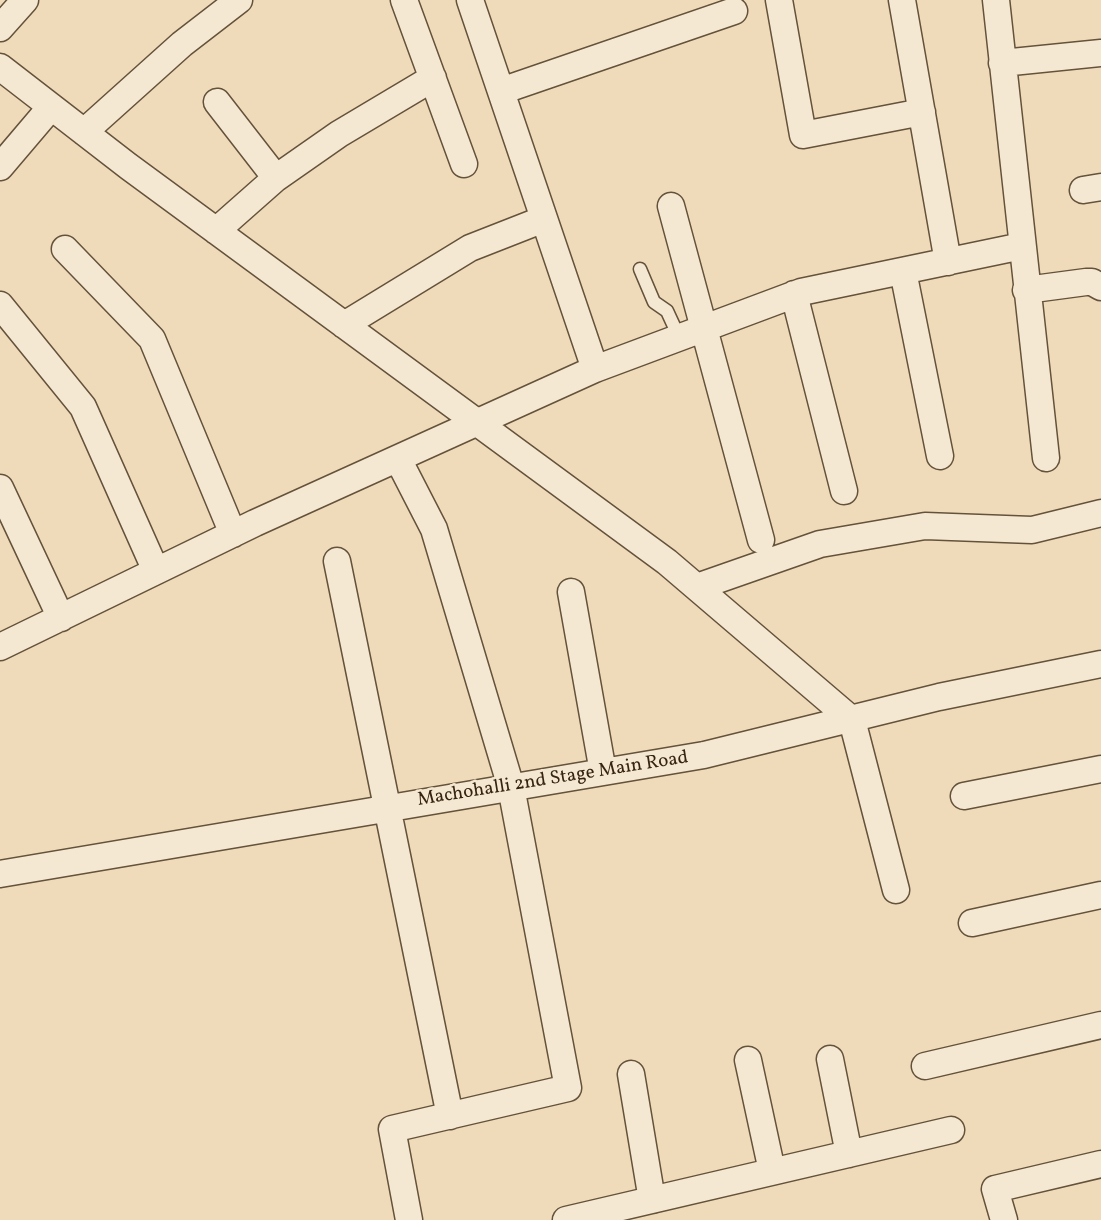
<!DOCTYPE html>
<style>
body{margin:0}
canvas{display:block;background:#efdbba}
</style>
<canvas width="1101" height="1220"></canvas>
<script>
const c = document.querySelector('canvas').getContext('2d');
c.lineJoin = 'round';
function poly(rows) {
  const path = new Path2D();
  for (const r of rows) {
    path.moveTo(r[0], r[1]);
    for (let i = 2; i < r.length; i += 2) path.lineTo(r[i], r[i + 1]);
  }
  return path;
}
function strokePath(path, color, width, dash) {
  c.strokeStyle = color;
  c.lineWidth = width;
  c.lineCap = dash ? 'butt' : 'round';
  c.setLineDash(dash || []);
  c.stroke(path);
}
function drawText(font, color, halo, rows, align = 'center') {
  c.font = font + ' Vollkorn,serif';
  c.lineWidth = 5;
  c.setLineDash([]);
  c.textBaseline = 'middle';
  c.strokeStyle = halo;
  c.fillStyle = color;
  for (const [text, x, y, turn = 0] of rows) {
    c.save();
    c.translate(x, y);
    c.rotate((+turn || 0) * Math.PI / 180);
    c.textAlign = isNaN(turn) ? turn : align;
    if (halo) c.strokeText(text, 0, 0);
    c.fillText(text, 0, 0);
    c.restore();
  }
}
const service = poly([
 [640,269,654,302,667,311,679,337]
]);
const minor = poly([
 [404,0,464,164],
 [470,0,595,369],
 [779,0,803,135,922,112],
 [902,0,948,262],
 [996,0,1046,458],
 [0,28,25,0],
 [1002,63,1101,53],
 [0,67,128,166,667,562,852,720,896,890],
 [501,91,734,11],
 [217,102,276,178],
 [84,132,182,44,239,0],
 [0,167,51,107],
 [1083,190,1101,187],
 [671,206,761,540],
 [216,231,276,178,339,134,433,78],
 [65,249,152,339,233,534],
 [903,271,940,456],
 [1026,290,1086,282,1092,282,1101,287],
 [794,294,844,491],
 [0,305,83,407,156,571],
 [344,325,470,248,544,219],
 [398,459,434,529,511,787,568,1088,392,1129,409,1220],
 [0,488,61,618],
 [337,561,450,1116],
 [697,587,820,544,925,526,1032,530,1101,513],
 [571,592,603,772],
 [0,647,255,523,595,369,801,292,1022,246],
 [964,796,1101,769],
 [0,874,704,755,939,697,1101,664],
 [972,923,1101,895],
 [830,1059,849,1154],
 [748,1060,772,1171],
 [925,1066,1101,1025],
 [631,1074,652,1200],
 [566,1220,951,1130],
 [1004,1220,995,1189,1101,1164]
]);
strokePath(service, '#64523b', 15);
strokePath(minor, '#64523b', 29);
strokePath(service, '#f5e8d2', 12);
strokePath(minor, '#f5e8d2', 26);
drawText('19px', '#352411', '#f5e8d2', [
 ["Machohalli 2nd Stage Main Road",553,780,-9]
]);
</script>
